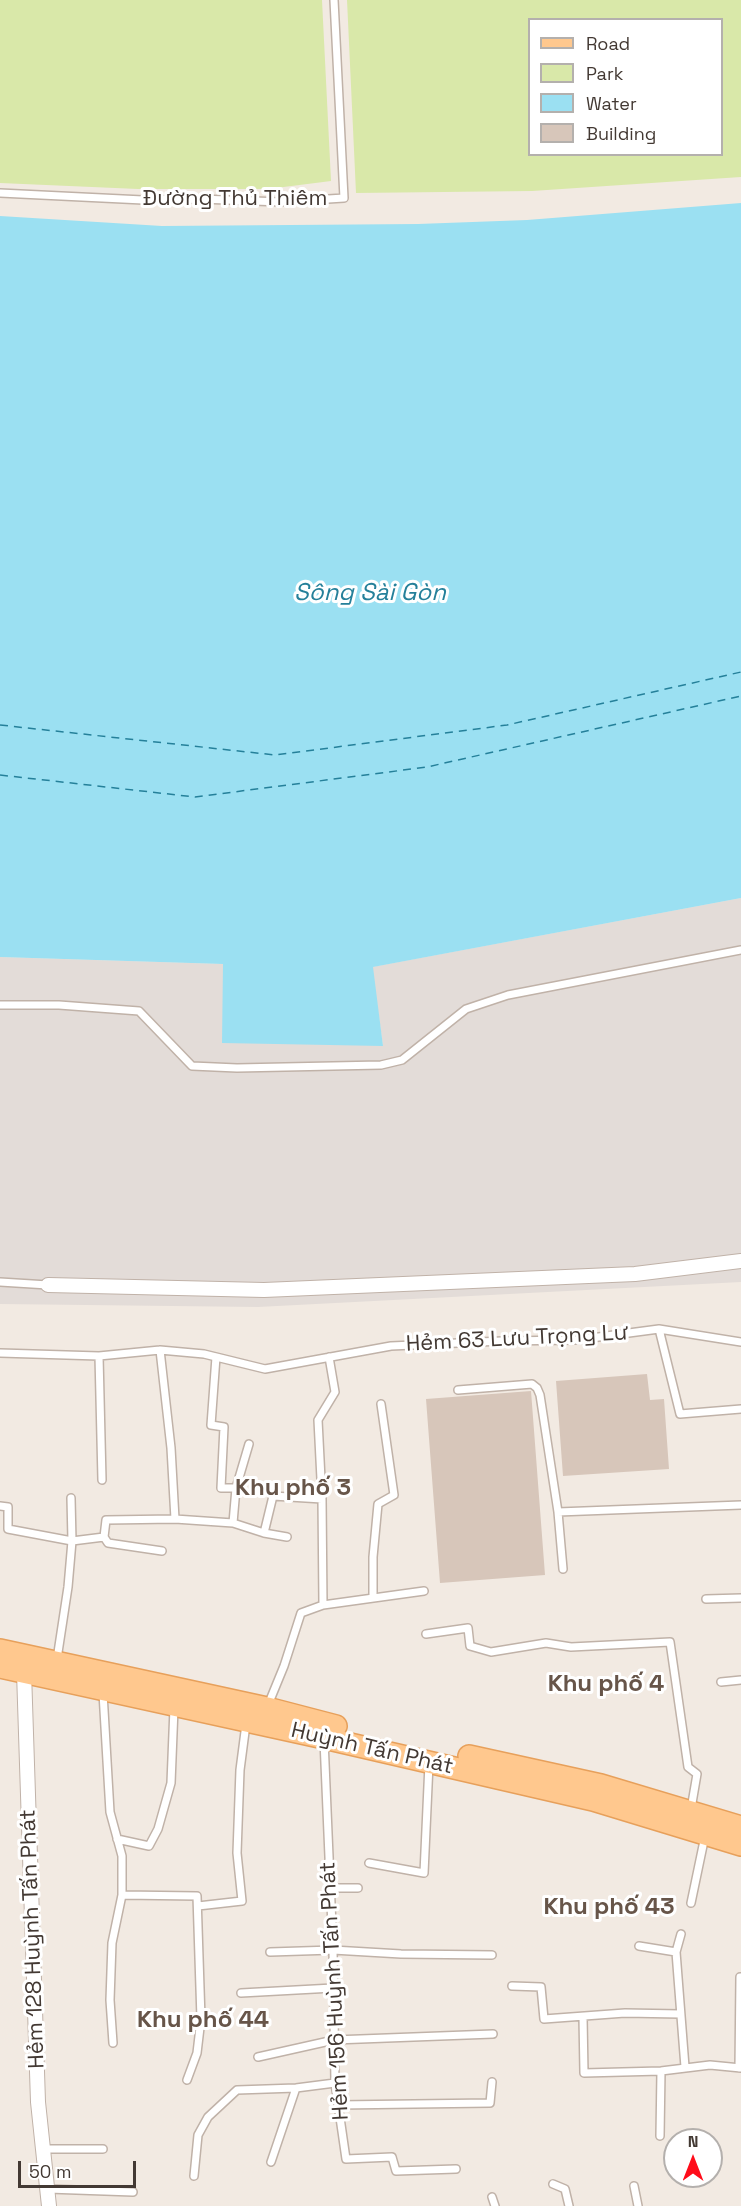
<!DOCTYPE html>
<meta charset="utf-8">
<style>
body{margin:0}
#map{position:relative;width:741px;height:2206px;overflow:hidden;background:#f2eae2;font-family:"Space Grotesk",sans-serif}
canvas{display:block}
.legend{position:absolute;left:528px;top:18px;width:195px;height:138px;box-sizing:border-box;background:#fff;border:2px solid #b4b0ad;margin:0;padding:8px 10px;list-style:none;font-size:18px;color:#433933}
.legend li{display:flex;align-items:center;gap:12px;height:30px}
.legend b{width:30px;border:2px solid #b4b0ad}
.north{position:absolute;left:663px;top:2128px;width:60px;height:60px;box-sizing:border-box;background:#fff;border:2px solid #b4b0ad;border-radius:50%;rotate:0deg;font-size:16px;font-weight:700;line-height:24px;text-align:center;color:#433933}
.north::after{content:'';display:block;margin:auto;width:21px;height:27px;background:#ff0c1a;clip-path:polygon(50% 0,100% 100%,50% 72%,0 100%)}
.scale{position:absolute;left:18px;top:2161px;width:118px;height:27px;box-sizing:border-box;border:3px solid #433933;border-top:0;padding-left:8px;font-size:18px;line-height:21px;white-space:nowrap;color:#433933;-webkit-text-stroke:4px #fff;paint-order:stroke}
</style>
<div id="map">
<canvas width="741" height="2206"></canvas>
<ul class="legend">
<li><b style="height:8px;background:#ffc88e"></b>Road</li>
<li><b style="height:16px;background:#d9e8a9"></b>Park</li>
<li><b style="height:16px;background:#9be0f2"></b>Water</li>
<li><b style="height:16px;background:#d7c6ba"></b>Building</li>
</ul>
<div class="north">N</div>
<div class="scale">50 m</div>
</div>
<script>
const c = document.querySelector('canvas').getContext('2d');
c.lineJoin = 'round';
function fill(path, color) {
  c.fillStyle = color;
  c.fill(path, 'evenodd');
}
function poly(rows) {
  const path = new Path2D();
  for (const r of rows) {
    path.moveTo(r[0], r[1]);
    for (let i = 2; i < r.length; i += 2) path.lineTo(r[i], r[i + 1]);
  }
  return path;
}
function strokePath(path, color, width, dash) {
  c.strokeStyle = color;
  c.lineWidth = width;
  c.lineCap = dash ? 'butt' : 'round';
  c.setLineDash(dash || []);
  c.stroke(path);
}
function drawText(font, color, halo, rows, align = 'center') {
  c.font = font + ' "Space Grotesk",sans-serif';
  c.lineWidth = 6;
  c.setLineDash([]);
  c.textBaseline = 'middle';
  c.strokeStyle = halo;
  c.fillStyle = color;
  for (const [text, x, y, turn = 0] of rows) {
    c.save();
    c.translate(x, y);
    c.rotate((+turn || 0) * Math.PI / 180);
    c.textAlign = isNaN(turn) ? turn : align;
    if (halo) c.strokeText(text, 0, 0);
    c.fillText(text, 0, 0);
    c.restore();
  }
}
fill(poly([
 [741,898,741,1282,258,1307,0,1304,0,957,223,964,383,1046,372,967]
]), '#e3dcd8');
fill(poly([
 [0,0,322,0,331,181,268,189,138,189,0,183],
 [347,0,741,0,741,177,532,191,356,193],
 [530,20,722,20,722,154,530,154]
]), '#d9e8a9');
fill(poly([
 [741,203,741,898,373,967,383,1046,222,1043,223,964,0,957,0,216,162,226,418,224,527,220]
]), '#9be0f2');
strokePath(poly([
 [0,725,275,755,507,725,741,672],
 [0,775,195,797,427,767,741,696]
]), '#25809a', 1.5, [8, 6]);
fill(poly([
 [647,1374,650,1400,664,1399,669,1469,563,1476,556,1381],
 [531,1391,545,1575,440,1583,426,1399]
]), '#d7c6ba');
const service = poly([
 [0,193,143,200,200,199,281,202,344,198,334,0],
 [0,1005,59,1005,139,1011,192,1066,237,1068,381,1065,402,1060,466,1009,508,995,741,950],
 [0,1282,48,1285],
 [659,1329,741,1342],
 [160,1350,171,1448,175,1519],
 [0,1353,99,1356,160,1350,204,1354,265,1369,391,1346,502,1341,576,1340,659,1329,680,1414,741,1409],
 [99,1356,102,1480],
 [216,1357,211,1425,224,1427,221,1488,236,1488,233,1523],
 [458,1390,532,1384,537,1388,540,1395,558,1512,563,1569],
 [236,1488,249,1444],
 [0,1506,8,1507,8,1529,72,1541,104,1537],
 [558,1512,741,1505],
 [264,1533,273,1496,322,1499],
 [104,1537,106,1520,175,1519,233,1523,264,1533,287,1537],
 [104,1537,108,1543,162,1551],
 [373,1598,373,1557,378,1504,394,1495,381,1404],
 [706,1599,741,1598],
 [323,1605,424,1591],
 [426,1634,468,1628,470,1646,491,1652,546,1643,571,1647,670,1642,688,1767,697,1774,691,1809],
 [57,1659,68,1587,72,1541,71,1498],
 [721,1682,741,1680],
 [103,1693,110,1812,122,1856,122,1895,112,1943,110,2000,113,2043],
 [268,1705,284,1666,301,1613,323,1605,322,1499,318,1420,335,1392,329,1357],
 [324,1740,333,1950,335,2083,346,2159,392,2157,396,2171,456,2169],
 [117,1839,149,1846,158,1829,171,1783,174,1708],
 [369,1863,424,1873,429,1764],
 [330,1888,358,1888],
 [122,1895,197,1896,201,2019,197,2053,187,2080],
 [691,1903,705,1836],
 [198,1906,242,1901,237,1853,240,1770,246,1724],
 [639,1946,676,1952,685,2067],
 [270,1952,333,1950,401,1954,492,1955],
 [676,1952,681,1934],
 [512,1986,541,1987,544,2019,625,2013,680,2014],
 [241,1993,333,1988],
 [583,2017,584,2073,661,2071,710,2065,741,2068],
 [258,2057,334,2040,493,2034],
 [739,2068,740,1977],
 [338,2105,490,2103,492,2082],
 [660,2136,661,2071],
 [43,2149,103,2149],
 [271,2162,296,2088],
 [194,2176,198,2135,208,2117,237,2090,296,2088,335,2083],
 [553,2184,565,2189,569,2206],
 [634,2186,638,2206],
 [48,2189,133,2192],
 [492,2197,495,2206]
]);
const minor = poly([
 [48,1285,264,1290,635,1274,741,1261],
 [24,1672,38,2102,49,2206]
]);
const primary = poly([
 [0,1650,267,1708,336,1726],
 [0,1667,324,1738,593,1800,741,1845],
 [469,1756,601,1785,741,1827]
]);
strokePath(service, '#c0b2a8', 10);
strokePath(minor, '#c0b2a8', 16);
strokePath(primary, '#e7a05b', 24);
strokePath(service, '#fff', 7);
strokePath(minor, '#fff', 14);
strokePath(primary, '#ffc88e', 21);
drawText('22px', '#433933', '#fff', [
 ["Đường Thủ Thiêm",235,199],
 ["Hẻm 63 Lưu Trọng Lư",517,1339,-3],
 ["Huỳnh Tấn Phát",372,1749,13],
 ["Hẻm 128 Huỳnh Tấn Phát",33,1939,-92],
 ["Hẻm 156 Huỳnh Tấn Phát",335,1991,-93]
]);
drawText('italic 24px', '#25809a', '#fff', [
 ["Sông Sài Gòn",370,593]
]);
drawText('bold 24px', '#675549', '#fff', [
 ["Khu phố 3",293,1488],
 ["Khu phố 4",606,1684],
 ["Khu phố 43",609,1907],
 ["Khu phố 44",203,2020]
]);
</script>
